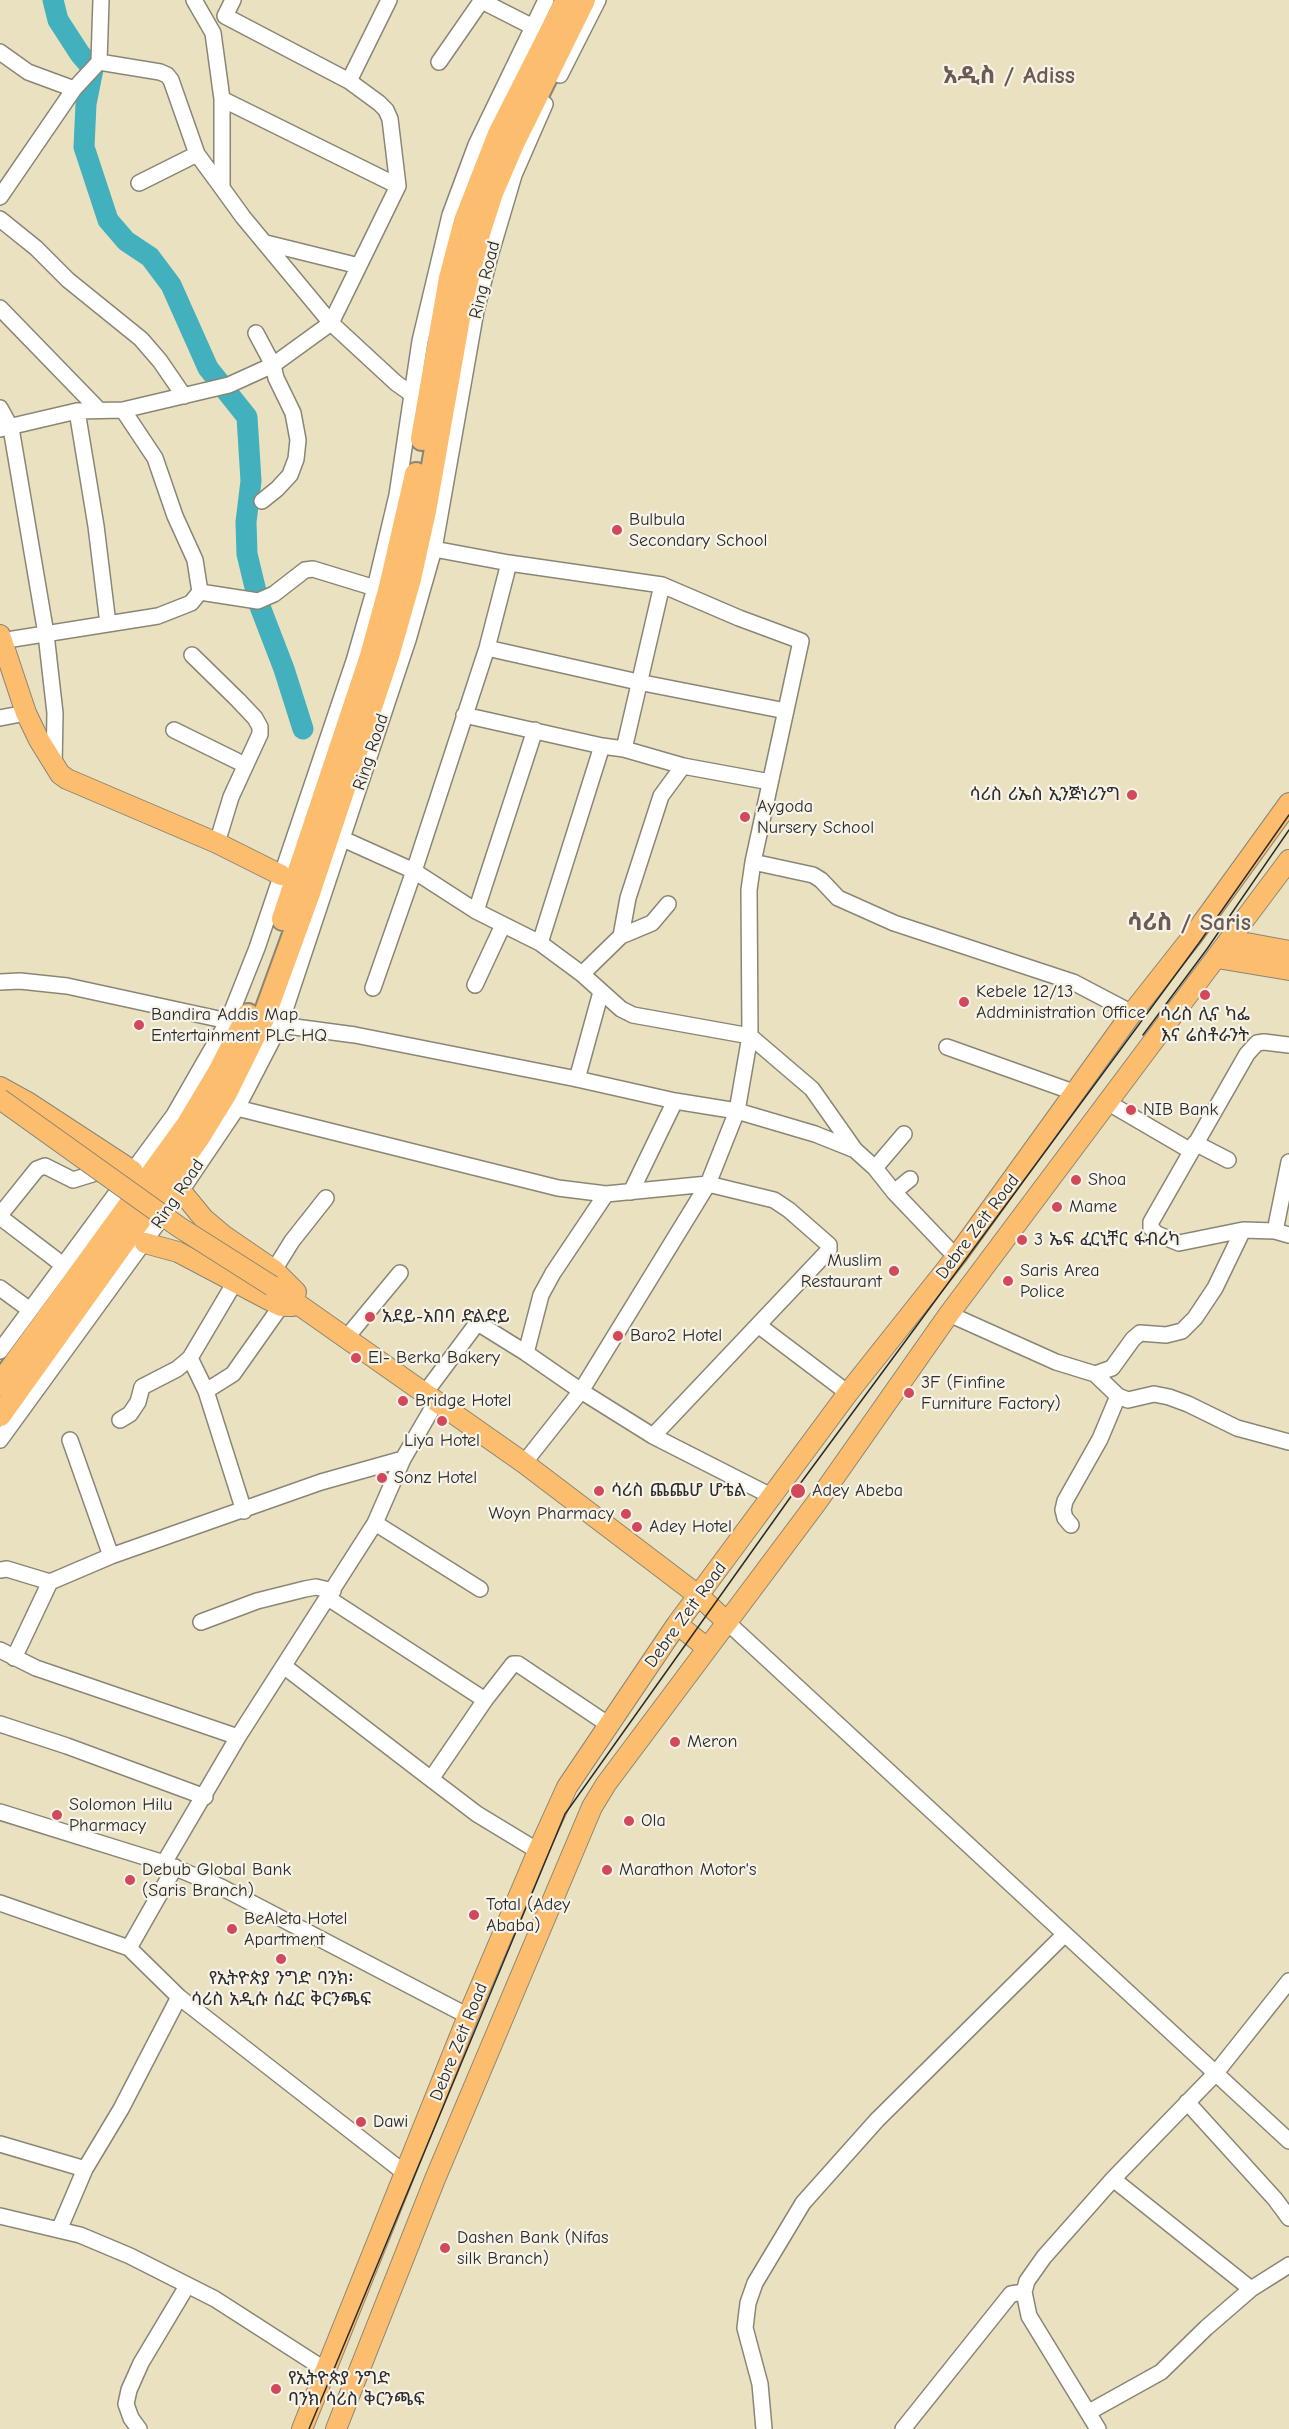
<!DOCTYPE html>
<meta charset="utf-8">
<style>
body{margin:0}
canvas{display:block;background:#e9e1c0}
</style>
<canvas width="1289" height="2429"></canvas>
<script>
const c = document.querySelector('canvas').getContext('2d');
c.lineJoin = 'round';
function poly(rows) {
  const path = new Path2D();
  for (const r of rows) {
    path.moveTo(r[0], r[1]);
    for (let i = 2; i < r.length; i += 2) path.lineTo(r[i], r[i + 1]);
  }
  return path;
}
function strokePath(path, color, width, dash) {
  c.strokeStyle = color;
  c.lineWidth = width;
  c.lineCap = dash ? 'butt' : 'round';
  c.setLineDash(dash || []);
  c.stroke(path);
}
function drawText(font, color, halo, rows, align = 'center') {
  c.font = font + ' "Comic Neue","Noto Sans Ethiopic",sans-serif';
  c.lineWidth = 4.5;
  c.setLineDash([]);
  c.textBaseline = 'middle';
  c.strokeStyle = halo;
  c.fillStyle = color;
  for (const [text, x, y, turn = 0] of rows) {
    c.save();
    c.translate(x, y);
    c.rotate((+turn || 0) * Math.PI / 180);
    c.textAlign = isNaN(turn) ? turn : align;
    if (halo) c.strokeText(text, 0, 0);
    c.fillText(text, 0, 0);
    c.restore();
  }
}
strokePath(poly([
 [53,0,58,20,80,54,93,69,86,104,84,147,108,220,126,241,150,257,171,285,208,368,247,417,251,481,246,522,247,554,259,604,284,669,303,729]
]), '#42b1bd', 21);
const minor = poly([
 [101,0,99,62,160,72,167,75,171,80,197,154,222,188],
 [194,0,213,33,222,99,222,188,243,217,331,323,396,383,413,395],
 [480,0,533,27],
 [0,52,28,72,74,89],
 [439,62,482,0],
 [560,75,598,0],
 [349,81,389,0],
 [222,99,398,186],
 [139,183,197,154],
 [0,197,74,89,99,62],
 [0,219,36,248,68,280,141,339,160,361,184,396],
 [266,243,359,266],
 [0,308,99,410],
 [256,333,273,365,276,378,293,413,298,440,296,459,290,475,277,489,262,501],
 [0,408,11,428,46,634,55,713,54,767],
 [77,411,96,526,108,624],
 [0,429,77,411,123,410,229,385,273,365,331,323,398,186,390,119,386,110,379,103,349,81,225,16,233,0],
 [434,549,509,563,662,585,739,618,801,641,753,862,749,890,750,1036,737,1111,708,1184,581,1391,524,1463],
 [509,563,487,648,414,871,476,911,540,943,582,974,621,1009,633,1015,750,1036,812,1089,855,1150,875,1168,894,1192,956,1257],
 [200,592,258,601,274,594,305,570,313,569,375,588],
 [0,641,158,616,191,603,200,592,195,560,175,516,155,458,123,410],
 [487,648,638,682,786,711],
 [192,655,238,700,255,718,260,727,260,734,231,797,217,843],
 [464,715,602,746,624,749,683,766,770,782],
 [0,718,26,713],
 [174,730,245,765],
 [624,749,662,585],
 [343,839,414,871,373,988],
 [753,862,813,875,821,880,838,898,894,923,1073,982,1132,1013],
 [668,904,652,923,621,936,628,898,661,796,683,766],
 [476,911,535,730],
 [540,943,602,746],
 [582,974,621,936],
 [0,982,20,981,67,986,228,1021],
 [475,985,503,925],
 [280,1025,355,1035,577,1079,675,1101,737,1111,815,1134,855,1150],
 [1289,1045,1264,1042,1257,1043,1247,1054,1151,1222,1151,1228,1157,1234,1179,1243,1243,1230,1275,1231,1289,1235],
 [947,1047,1076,1093],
 [577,1079,601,992],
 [1107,1102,1191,1151],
 [237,1108,558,1188,606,1194,708,1184,774,1200,789,1210,829,1245,829,1250,653,1436],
 [1195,1143,1228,1160],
 [875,1168,904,1134],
 [631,1192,675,1101],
 [894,1192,910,1179],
 [606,1194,553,1273,541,1295,526,1353,581,1391,653,1436,773,1497],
 [0,1215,37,1169,45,1166,73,1180,99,1172],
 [0,1217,63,1265],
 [1275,1231,1289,1162],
 [274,1270,292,1241,326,1198],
 [235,1282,190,1358,206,1391,244,1511],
 [0,1288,30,1310],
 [949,1314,1056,1362,1095,1374,1112,1368,1133,1339,1140,1333,1166,1335,1182,1331,1195,1318,1215,1288,1243,1230],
 [758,1325,848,1393],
 [347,1337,400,1273],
 [0,1351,174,1115,228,1021,257,948,354,661,375,588,397,495,420,341,450,215,476,145,546,0],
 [1095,1374,1118,1396,1128,1400,1154,1394,1169,1397,1188,1404,1237,1428,1289,1442],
 [206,1391,233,1374,281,1306],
 [425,1393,475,1326,481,1325,526,1353],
 [120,1420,130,1414,138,1402,142,1387,177,1369,190,1358],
 [0,1440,181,1191,237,1108,280,1025,408,640,434,549,476,311,490,256,514,175,545,104],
 [70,1440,111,1556],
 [375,1523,480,1589],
 [1071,1525,1065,1518,1063,1510,1065,1501,1100,1439,1118,1396],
 [0,1570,7,1569,50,1582,111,1556,321,1482,403,1459,436,1402],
 [328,1598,485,1700],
 [201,1622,257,1601,305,1589,316,1587,333,1591],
 [727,1622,1289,2141],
 [0,1650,36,1668,238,1737],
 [14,1658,50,1582],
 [285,1667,431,1779,485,1700,513,1664,518,1664,609,1725],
 [0,1724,67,1746,205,1797],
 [431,1779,477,1814,538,1851],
 [0,1812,164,1863,221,1887,468,2016],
 [164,1863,238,1737,375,1523,403,1459],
 [0,1903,129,1948,179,1997,406,2174],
 [129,1948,175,1867],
 [1187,2102,1275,2199,1289,2218],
 [0,2144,85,2169],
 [1113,2179,1251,2289],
 [0,2216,80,2235,130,2256,215,2299,327,2371],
 [59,2230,85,2169,121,2109,179,1997],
 [1089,2412,1161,2372,1206,2328,1251,2289,1289,2265],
 [139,2429,131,2418,126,2404,129,2390,141,2363,187,2286],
 [764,2429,760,2384,745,2328,748,2303,755,2283,803,2203,877,2120,1065,1934],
 [903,2429,1011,2294,1024,2292],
 [1098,2429,1029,2316,1024,2292,1027,2281,1044,2257,1113,2179,1215,2074,1289,1981]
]);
const major = poly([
 [0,635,26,713,39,740,60,774,67,779,217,843,281,875],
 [1230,940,1289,951],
 [1217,958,1289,970],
 [0,1087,29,1103,133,1171],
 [181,1191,204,1219,223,1235,274,1270,296,1292],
 [145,1243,178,1252,269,1300,281,1306,293,1306],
 [272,1286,524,1463,699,1596,727,1622],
 [677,1624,707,1648],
 [302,2429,468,2016,538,1851,567,1787,677,1624,848,1393,956,1257,1132,1013,1192,937,1289,803],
 [336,2429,435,2179,592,1807,606,1784,817,1502,949,1314,1289,860]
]);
const highway = poly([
 [422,439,450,278,465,221,499,134,567,0],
 [283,919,371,656,390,587,416,474],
 [0,1384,188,1124,219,1072,248,1015],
 [0,1415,199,1137,226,1093,265,1014,308,896,388,656,410,579,425,511,462,301,480,230,492,193,513,144,584,0]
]);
strokePath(minor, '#8a8676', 18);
strokePath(major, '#8a8676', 22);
strokePath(highway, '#8a8676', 26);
strokePath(minor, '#fff', 15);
strokePath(major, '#fcbd6e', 20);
strokePath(highway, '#fcbd6e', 22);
strokePath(poly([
 [1143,1035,1207,949,1289,830],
 [309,2429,565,1814,797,1488,1199,943,1289,815]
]), '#2b2b2b', 1.5);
const majorBridge = poly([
 [0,1099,179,1227,272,1286]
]);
strokePath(majorBridge, '#8a8676', 22, []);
strokePath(majorBridge, '#fcbd6e', 20);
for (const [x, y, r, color] of [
 [617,530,6,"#d1495b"],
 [1132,795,6,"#d1495b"],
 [745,817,6,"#d1495b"],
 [1205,995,6,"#d1495b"],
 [964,1002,6,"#d1495b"],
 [139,1025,6,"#d1495b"],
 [1131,1110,6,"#d1495b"],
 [1076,1180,6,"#d1495b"],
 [1057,1207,6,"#d1495b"],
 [1022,1240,6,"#d1495b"],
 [894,1271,6,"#d1495b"],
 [1008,1281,6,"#d1495b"],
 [370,1317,6,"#d1495b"],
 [618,1336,6,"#d1495b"],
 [356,1358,6,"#d1495b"],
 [909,1393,6,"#d1495b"],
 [403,1401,6,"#d1495b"],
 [442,1421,6,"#d1495b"],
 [382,1478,6,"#d1495b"],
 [599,1491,6,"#d1495b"],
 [798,1491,8,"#d1495b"],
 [626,1514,6,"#d1495b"],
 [637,1527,6,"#d1495b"],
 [675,1742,6,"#d1495b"],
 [57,1815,6,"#d1495b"],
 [629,1821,6,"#d1495b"],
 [607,1870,6,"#d1495b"],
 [130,1880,6,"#d1495b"],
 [474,1915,6,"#d1495b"],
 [232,1929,6,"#d1495b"],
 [281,1959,6,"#d1495b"],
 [361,2122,6,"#d1495b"],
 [445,2248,6,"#d1495b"],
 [276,2389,6,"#d1495b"]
]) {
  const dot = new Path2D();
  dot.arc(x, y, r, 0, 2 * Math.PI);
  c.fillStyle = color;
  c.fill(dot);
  strokePath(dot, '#f7f3e8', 2);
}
drawText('18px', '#2b2b2b', '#f7f3e8', [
 ["Ring Road",485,280,-76],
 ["Ring Road",371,752,-72],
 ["Ring Road",178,1194,-56],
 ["Debre Zeit Road",978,1227,-53],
 ["Debre Zeit Road",686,1615,-54],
 ["Debre Zeit Road",459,2042,-68]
]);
drawText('18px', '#2b2b2b', '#f7f3e8', [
 ["Bulbula",629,520],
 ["Secondary School",629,541],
 ["ሳሪስ ሪኤስ ኢንጅነሪንግ",1120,795,"right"],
 ["Aygoda",757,807],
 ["Nursery School",757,828],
 ["Kebele 12/13",976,992],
 ["Addministration Office",976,1013],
 ["Bandira Addis Map",151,1015],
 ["Entertainment PLC HQ",151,1036],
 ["ሳሪስ ሊና ካፌ",1205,1015,"center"],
 ["እና ሬስቶራንት",1205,1036,"center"],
 ["NIB Bank",1143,1110],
 ["Shoa",1088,1180],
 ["Mame",1069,1207],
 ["3 ኤፍ ፈርኒቸር ፋብሪካ",1034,1240],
 ["Muslim",882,1261,"right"],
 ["Restaurant",882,1282,"right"],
 ["Saris Area",1020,1271],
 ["Police",1020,1292],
 ["አደይ-አበባ ድልድይ",382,1317],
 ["Baro2 Hotel",630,1336],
 ["El- Berka Bakery",368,1358],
 ["3F (Finfine",921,1383],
 ["Furniture Factory)",921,1404],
 ["Bridge Hotel",415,1401],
 ["Liya Hotel",442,1441,"center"],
 ["Sonz Hotel",394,1478],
 ["ሳሪስ ጨጨሆ ሆቴል",611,1491],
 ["Adey Abeba",812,1491],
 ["Woyn Pharmacy",614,1514,"right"],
 ["Adey Hotel",649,1527],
 ["Meron",687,1742],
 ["Solomon Hilu",69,1805],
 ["Pharmacy",69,1826],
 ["Ola",641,1821],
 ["Debub Global Bank",142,1870],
 ["(Saris Branch)",142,1891],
 ["Marathon Motor's",619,1870],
 ["Total (Adey",486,1905],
 ["Ababa)",486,1926],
 ["BeAleta Hotel",244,1919],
 ["Apartment",244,1940],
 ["የኢትዮጵያ ንግድ ባንክ፡",281,1979,"center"],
 ["ሳሪስ አዲሱ ሰፈር ቅርንጫፍ",281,2000,"center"],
 ["Dawi",373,2122],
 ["Dashen Bank (Nifas",457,2238],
 ["silk Branch)",457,2259],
 ["የኢትዮጵያ ንግድ",288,2379],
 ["ባንክ ሳሪስ ቅርንጫፍ",288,2400]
], 'left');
drawText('bold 24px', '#6c5b54', '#f7f3e8', [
 ["አዲስ / Adiss",1009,76],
 ["ሳሪስ / Saris",1189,923]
]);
</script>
